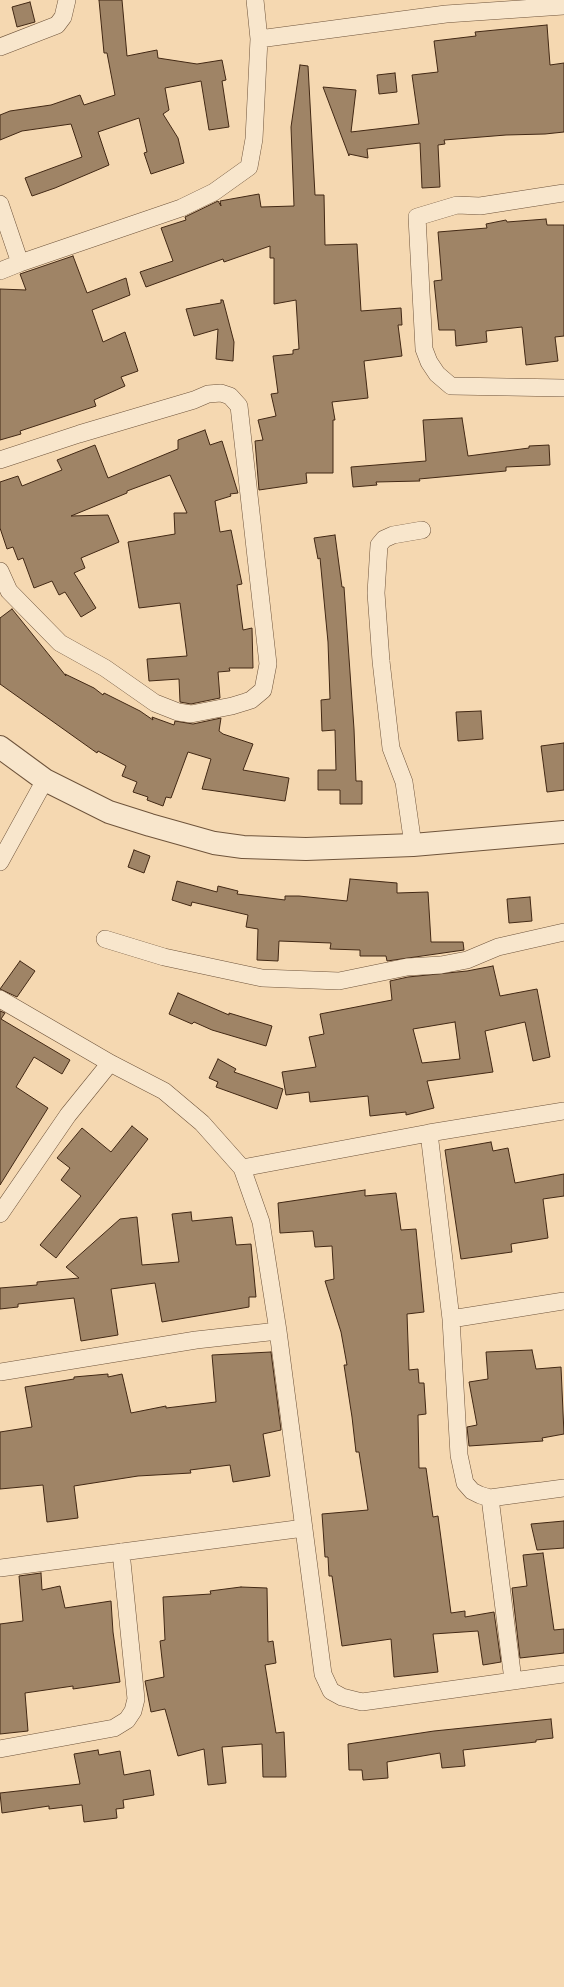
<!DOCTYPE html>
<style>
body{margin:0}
canvas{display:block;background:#f5d8b1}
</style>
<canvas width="564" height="1987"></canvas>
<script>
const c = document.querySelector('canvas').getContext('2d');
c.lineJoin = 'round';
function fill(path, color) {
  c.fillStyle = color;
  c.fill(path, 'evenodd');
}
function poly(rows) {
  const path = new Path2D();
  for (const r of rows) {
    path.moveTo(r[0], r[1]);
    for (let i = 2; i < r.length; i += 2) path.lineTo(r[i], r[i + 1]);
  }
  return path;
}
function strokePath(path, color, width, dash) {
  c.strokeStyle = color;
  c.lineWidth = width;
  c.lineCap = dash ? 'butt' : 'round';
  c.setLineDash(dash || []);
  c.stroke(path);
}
const building = poly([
 [99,0,122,0,127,56,157,50,158,58,197,64,222,60,226,80,222,81,229,127,209,130,201,81,165,88,169,110,163,114,178,138,184,163,151,174,144,153,147,152,139,118,98,132,109,165,55,188,32,196,25,178,82,157,71,124,22,131,0,140,0,115,10,111,51,105,80,95,84,105,115,95,107,53,104,53,99,0],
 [30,2,35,22,17,27,12,7,30,2],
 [547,25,550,65,564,63,564,132,545,134,506,135,444,140,445,144,438,145,440,187,422,188,420,143,367,149,368,158,349,154,349,156,323,87,356,90,351,132,419,124,412,75,438,72,434,41,476,36,475,32,547,25],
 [300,65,308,66,315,195,324,195,325,245,357,244,361,311,401,308,402,325,398,325,402,356,364,361,368,398,332,402,335,420,333,420,333,473,306,473,307,483,259,490,255,441,263,440,258,420,276,416,271,394,278,393,273,356,293,354,293,350,299,349,296,300,274,304,274,258,270,258,270,246,224,262,223,259,146,287,140,272,173,261,161,228,186,220,185,217,218,201,221,206,220,201,259,194,261,207,294,206,291,127,300,65],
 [395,73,397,92,379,94,377,75,395,73],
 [546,219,547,225,564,225,564,336,555,337,558,361,526,365,522,327,486,331,487,342,456,346,455,330,439,330,434,281,442,280,438,232,487,228,486,224,506,220,507,222,546,219],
 [73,256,87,293,126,278,130,295,92,310,103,342,125,332,138,371,121,377,125,386,94,400,96,406,20,431,21,434,0,440,0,289,26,290,20,274,73,256],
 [221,300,223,300,234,342,233,361,216,359,218,329,194,336,186,309,221,303,221,300],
 [462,418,468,456,529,448,529,446,549,445,550,465,506,467,506,471,419,479,420,481,376,482,377,485,353,487,351,467,426,461,423,420,462,418],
 [205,430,210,445,222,441,238,493,230,494,231,496,215,501,220,532,231,530,242,584,237,585,243,630,252,628,253,668,229,668,230,671,218,672,220,698,191,704,180,702,179,679,149,681,147,659,187,656,180,603,139,608,128,542,175,534,174,513,187,513,170,475,127,491,127,493,71,516,108,515,119,542,81,558,85,568,74,573,96,608,81,617,65,592,59,595,52,581,34,588,23,558,18,560,13,547,7,549,0,528,0,482,18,476,22,486,62,470,57,460,95,445,108,478,178,449,178,440,205,430],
 [335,535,342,587,344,587,354,729,356,781,362,781,362,804,340,804,340,790,318,790,318,770,336,770,335,730,322,731,321,700,330,699,328,642,320,558,318,559,314,538,335,535],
 [12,609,66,676,65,674,94,688,103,695,104,693,140,711,153,720,152,717,174,725,175,721,193,724,221,718,219,731,223,734,253,744,243,770,289,778,285,801,202,789,211,759,188,752,171,798,166,797,163,806,147,800,148,797,133,792,137,782,122,776,126,766,98,751,97,753,0,684,0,618,12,609],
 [481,711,483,739,458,741,456,712,481,711],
 [564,743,564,790,547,792,541,746,564,743],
 [134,850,150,856,144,873,128,867,134,850],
 [350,879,397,883,397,893,428,892,431,942,463,942,464,950,387,961,386,956,360,956,360,950,330,949,331,943,279,941,278,961,257,960,258,929,246,927,248,915,192,902,191,906,172,900,177,881,217,892,218,886,238,891,237,894,285,900,285,896,299,896,347,901,350,879],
 [530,897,532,921,509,923,507,899,530,897],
 [20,961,35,971,17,997,0,989,20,961],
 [493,966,500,996,537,989,550,1057,533,1061,525,1022,485,1031,493,1072,427,1081,434,1108,406,1115,406,1112,370,1116,368,1096,310,1102,309,1092,286,1095,282,1072,316,1067,309,1037,324,1034,320,1014,392,1000,390,981,408,977,467,971,493,966],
 [455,1022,460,1059,422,1063,413,1029,455,1022],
 [178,993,229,1015,229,1013,272,1026,266,1046,212,1030,194,1022,192,1024,169,1014,178,993],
 [0,1011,5,1013,1,1019,70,1060,62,1074,34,1057,16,1087,48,1108,0,1185,0,1011],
 [218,1059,236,1069,234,1072,283,1089,277,1109,216,1087,218,1082,209,1078,218,1059],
 [132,1126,148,1139,56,1258,40,1245,81,1196,61,1180,70,1168,57,1158,82,1128,111,1152,132,1126],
 [491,1142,493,1151,508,1148,515,1183,564,1174,564,1196,543,1199,548,1238,511,1244,512,1252,461,1259,445,1150,491,1142],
 [365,1190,365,1196,396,1193,401,1230,416,1229,424,1312,407,1314,409,1370,418,1369,419,1383,424,1383,426,1414,418,1415,419,1468,426,1468,433,1517,438,1516,451,1613,465,1611,465,1617,494,1612,501,1662,483,1665,478,1631,433,1634,438,1672,394,1677,391,1639,342,1646,332,1576,329,1576,328,1557,325,1557,322,1514,368,1510,359,1452,356,1452,352,1417,344,1365,347,1365,341,1332,325,1281,334,1279,332,1246,315,1247,313,1231,280,1233,278,1203,365,1190],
 [191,1212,192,1221,232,1217,236,1245,251,1244,256,1297,249,1297,249,1307,162,1322,155,1283,111,1289,118,1335,81,1341,74,1298,18,1304,18,1307,0,1309,0,1288,37,1285,37,1282,79,1278,66,1267,120,1219,137,1217,142,1265,179,1262,172,1214,191,1212],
 [532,1350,536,1369,561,1367,564,1434,542,1438,543,1441,469,1446,467,1427,477,1425,469,1382,488,1379,486,1352,532,1350],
 [271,1352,281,1430,263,1434,270,1476,233,1482,230,1465,190,1470,191,1473,138,1476,74,1486,78,1518,47,1522,43,1485,0,1489,0,1432,32,1427,25,1387,74,1379,74,1377,108,1374,108,1377,122,1374,131,1413,166,1406,166,1408,216,1402,212,1355,271,1352],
 [564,1521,564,1548,537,1550,531,1524,564,1521],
 [543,1553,554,1630,564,1629,564,1653,520,1658,512,1588,527,1586,523,1555,543,1553],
 [41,1573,42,1590,60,1586,65,1608,111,1601,113,1632,120,1682,73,1689,73,1686,25,1693,28,1731,0,1734,0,1624,23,1621,19,1576,41,1573],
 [241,1587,267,1588,268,1642,273,1641,276,1663,265,1665,276,1733,284,1732,286,1777,263,1777,262,1744,222,1747,226,1783,208,1785,204,1749,178,1756,165,1709,151,1712,145,1681,164,1677,160,1641,165,1640,163,1597,211,1594,210,1591,241,1587],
 [551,1719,553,1738,536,1740,536,1742,463,1750,465,1766,442,1768,440,1753,387,1762,388,1778,363,1780,362,1770,349,1770,348,1744,434,1731,551,1719],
 [98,1750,99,1755,120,1751,124,1775,150,1770,154,1795,123,1800,124,1808,116,1809,117,1818,84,1822,82,1805,49,1809,49,1806,2,1813,0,1793,80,1784,74,1754,98,1750]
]);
fill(building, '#9f8466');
strokePath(building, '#422814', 1);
const minor = poly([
 [259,39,446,14,564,6],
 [0,47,57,25,63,17,67,0],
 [564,193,480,206,457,205,417,217,424,349,429,362,437,374,451,386,564,388],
 [0,204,20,263],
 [0,271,20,263,181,208,214,192,249,167,254,139,259,39,255,0],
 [0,460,79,434,194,400,208,394,221,393,230,396,239,406,268,664,263,690,251,700,245,702,232,706,191,714,178,712,155,703,105,668,60,643,9,591,0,571],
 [413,845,404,782,391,748,381,661,376,593,379,545,384,539,393,535,422,530],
 [0,862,45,780],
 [105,939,164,957,262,978,339,981,407,967,441,965,467,960,498,947,564,932],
 [0,999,110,1063,164,1091,202,1123,242,1168,261,1222,278,1331,323,1674,331,1691,342,1697,362,1702,564,1674],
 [429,1133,451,1319,459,1455,465,1483,472,1491,480,1495,490,1498,564,1488],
 [242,1168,429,1133,564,1111],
 [0,1214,68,1115,110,1063],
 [451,1319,564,1301],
 [0,1372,196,1340,278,1331],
 [490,1498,513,1680],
 [0,1568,304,1528],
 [0,1749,114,1728,127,1720,133,1711,136,1699,121,1552]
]);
const tertiary = poly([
 [0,747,45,780,109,812,150,825,214,843,243,847,306,849,413,845,564,832]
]);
strokePath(minor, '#6f543b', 18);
strokePath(tertiary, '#6f543b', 24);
strokePath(minor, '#f8e6cc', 17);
strokePath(tertiary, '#f8e6cc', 22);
</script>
